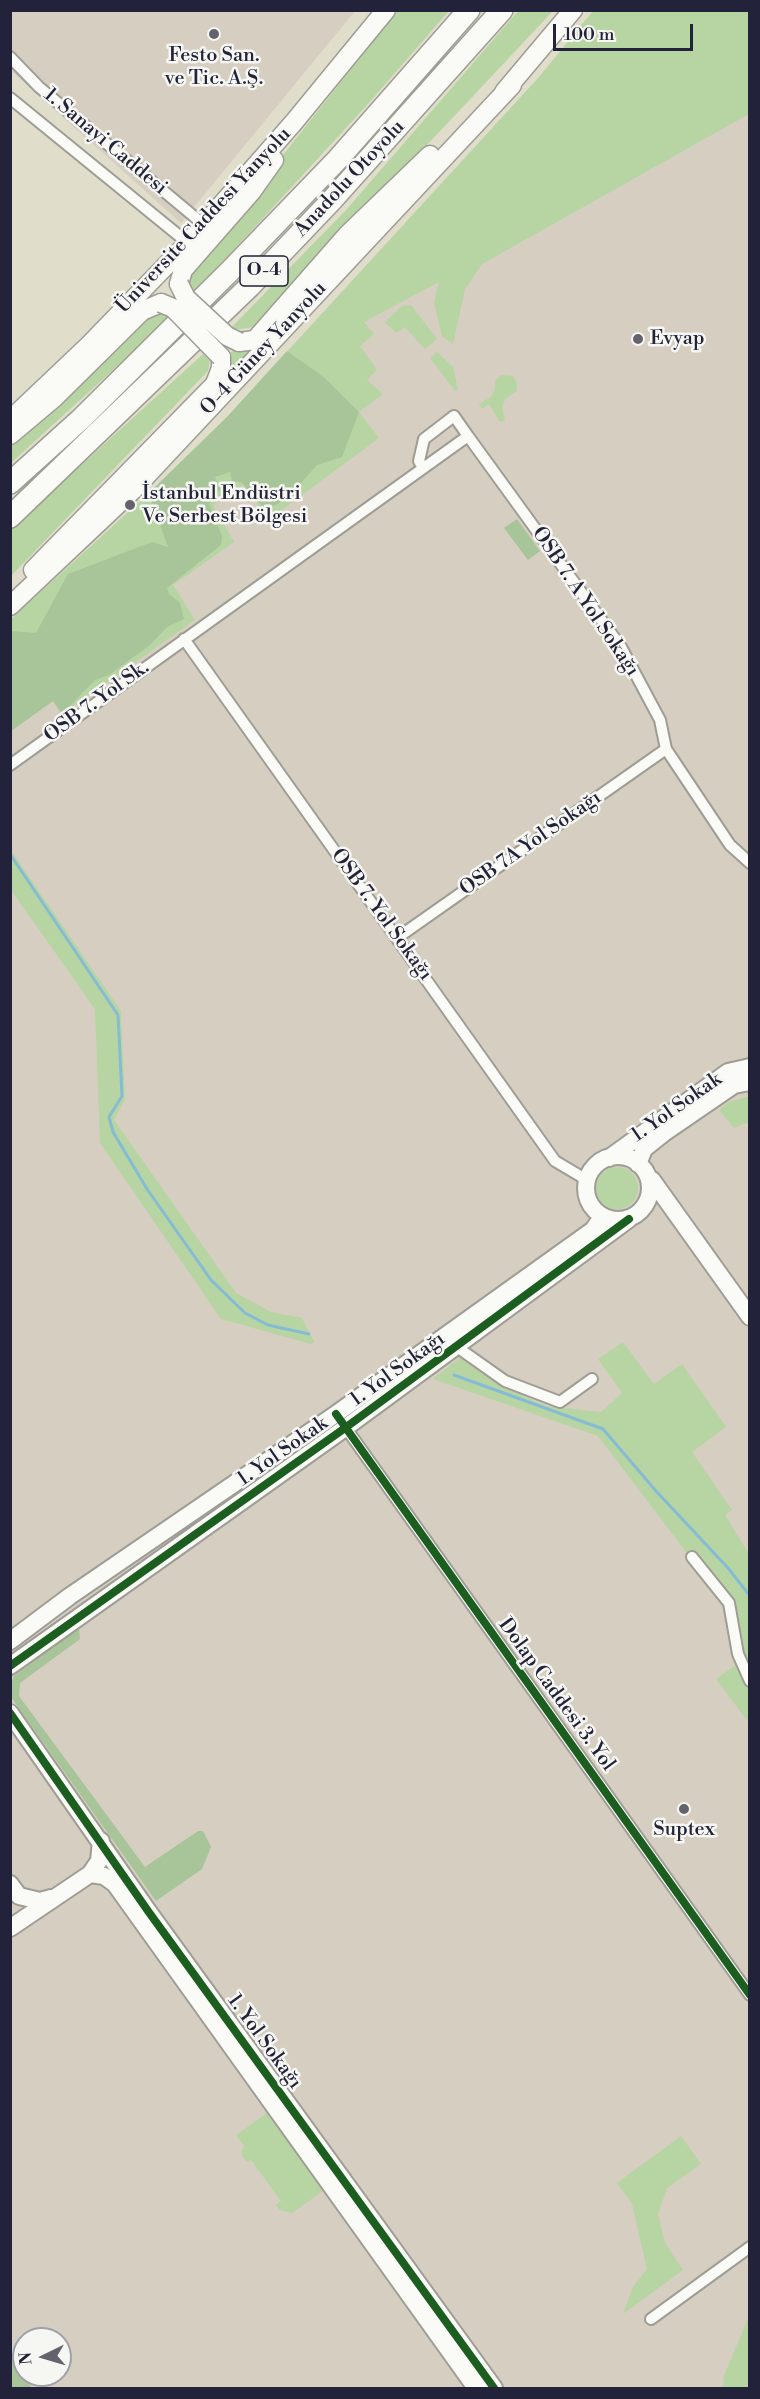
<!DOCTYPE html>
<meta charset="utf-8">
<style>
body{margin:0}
#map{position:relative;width:760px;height:2399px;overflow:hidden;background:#e0ddcb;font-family:"Libre Bodoni",serif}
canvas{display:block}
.frame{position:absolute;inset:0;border:12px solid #22223b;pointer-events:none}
.north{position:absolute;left:12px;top:2327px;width:60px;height:60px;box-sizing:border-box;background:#f6f6f2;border:2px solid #a1a1a9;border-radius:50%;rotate:265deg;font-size:16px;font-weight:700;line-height:24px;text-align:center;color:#22223b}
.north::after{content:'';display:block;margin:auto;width:21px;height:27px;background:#64636d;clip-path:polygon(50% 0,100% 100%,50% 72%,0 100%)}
.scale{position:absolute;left:553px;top:24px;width:140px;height:27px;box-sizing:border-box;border:3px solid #22223b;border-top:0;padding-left:8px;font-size:18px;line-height:21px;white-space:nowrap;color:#22223b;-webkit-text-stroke:4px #f6f6f2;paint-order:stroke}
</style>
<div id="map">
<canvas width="760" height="2399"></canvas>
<div class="frame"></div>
<div class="north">N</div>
<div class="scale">100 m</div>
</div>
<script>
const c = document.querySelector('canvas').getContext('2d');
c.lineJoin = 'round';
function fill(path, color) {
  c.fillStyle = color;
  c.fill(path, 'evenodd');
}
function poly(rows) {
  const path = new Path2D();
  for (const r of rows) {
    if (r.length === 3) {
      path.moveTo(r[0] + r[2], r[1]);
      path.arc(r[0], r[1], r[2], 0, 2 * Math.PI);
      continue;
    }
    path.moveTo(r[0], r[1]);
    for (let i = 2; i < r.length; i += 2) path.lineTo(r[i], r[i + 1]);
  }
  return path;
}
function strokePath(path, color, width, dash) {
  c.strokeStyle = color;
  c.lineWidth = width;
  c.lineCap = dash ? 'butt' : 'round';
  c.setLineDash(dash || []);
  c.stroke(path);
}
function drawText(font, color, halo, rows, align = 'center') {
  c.font = font + ' "Libre Bodoni",serif';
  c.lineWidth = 5;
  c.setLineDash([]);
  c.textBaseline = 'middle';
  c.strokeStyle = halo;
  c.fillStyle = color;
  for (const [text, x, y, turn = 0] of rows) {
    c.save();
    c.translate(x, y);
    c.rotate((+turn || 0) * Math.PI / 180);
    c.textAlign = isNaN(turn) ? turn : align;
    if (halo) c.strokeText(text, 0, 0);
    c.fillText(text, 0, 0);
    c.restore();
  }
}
fill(poly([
 [11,11,355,11,181,223,11,71],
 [593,11,749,11,749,2388,11,2388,11,620,149,493,228,416,540,76],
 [24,2339,60,2339,60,2375,24,2375]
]), '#d6cec1');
fill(poly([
 [397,11,449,11,368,104,196,291,192,292,187,289,188,275],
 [518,11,553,11,271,311,253,327,228,331,347,209],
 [593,11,749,11,749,114,482,264,465,289,453,344,442,336,434,302,439,282,364,322,374,334,360,346,377,370,367,380,383,394,359,412,379,438,267,521,246,483,213,505,234,542,173,585,195,620,62,714,53,701,11,731,10,620,149,493,228,416,540,76],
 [411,305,437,339,425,349,405,327,396,333,385,322,402,306],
 [163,313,170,318,11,463,11,440,150,314],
 [260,345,226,378,229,354,237,348],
 [437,352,453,367,458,390,455,391,430,358],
 [203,354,210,360,208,371,11,576,10,530],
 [501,375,513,376,517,382,517,391,506,398,502,406,505,420,500,422,489,404,482,409,479,404,491,397,495,389,495,381],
 [10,849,121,1011,125,1099,114,1120,236,1293,271,1312,302,1318,314,1342,311,1344,221,1319,100,1143,95,1009,11,890],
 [749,1096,749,1122,734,1128,719,1110,729,1102],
 [617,1188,21],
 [623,1342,654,1384,682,1364,726,1427,692,1452,732,1510,725,1515,749,1554,749,1723,716,1679,738,1663,730,1610,598,1436,433,1379,460,1358,501,1386,546,1406,601,1412,622,1393,598,1359],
 [267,2113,324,2190,292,2213,279,2210,276,2205,281,2201,251,2160,246,2162,241,2154,244,2146,236,2135],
 [681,2136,701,2164,667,2188,658,2214,665,2243,683,2270,623,2314,633,2287,647,2269,632,2204,617,2183],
 [749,2316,749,2388,723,2388,724,2376]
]), '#b7d5a2');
fill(poly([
 [287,351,325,378,359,412,342,457,317,465,291,494,278,504,265,509,241,482,232,481,230,472,215,477,220,489,209,504,222,536,221,545,167,588,169,594,180,603,184,619,167,627,150,645,109,675,95,680,62,714,53,701,11,731,11,631,36,633,68,574,152,542,168,547,149,493,228,416],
 [517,519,540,551,528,560,504,528],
 [79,1628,80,1639,20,1683,19,1696,145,1867,198,1831,203,1831,211,1847,202,1869,156,1901,11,1697,11,1684,14,1676],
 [10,2357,11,2357,32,2388,11,2388]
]), '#a7c598');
strokePath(poly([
 [10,854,118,1015,122,1096,109,1117,113,1132,147,1189,211,1280,245,1313,268,1325,309,1334],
 [454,1375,603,1429,656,1491,728,1568,750,1596]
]), '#85bbd4', 3);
const street = poly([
 [10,57,39,87,203,224],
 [10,98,188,243],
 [468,436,621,647,660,720,666,749,730,845,750,863],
 [184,639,555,1161,587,1180],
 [10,765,468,436,454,416,424,439,419,461,423,468],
 [397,938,666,749],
 [457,1347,505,1381,560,1402,592,1379],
 [343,1424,750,1995],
 [692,1557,729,1603,738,1654,750,1681],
 [651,2319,750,2247]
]);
const secondary = poly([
 [618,1188,32],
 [609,1158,728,1072,750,1067],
 [638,1164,644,1149,664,1133,734,1085,750,1082],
 [649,1180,652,1180,750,1317],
 [10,1641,70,1596,336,1414,593,1230,603,1216],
 [10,1666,345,1428,629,1219],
 [10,1713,148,1911,494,2388],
 [90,1874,104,1876,115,1884,476,2388],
 [10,1884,19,1896,40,1901,51,1898],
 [10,1928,90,1874,99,1861,101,1841]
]);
const primary = poly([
 [504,92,573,10],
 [179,284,183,270,252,191,274,160],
 [239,342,255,340,348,234,430,155],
 [10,420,89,345,188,243,294,122,386,10],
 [10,435,54,398,142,311,161,303],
 [33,570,215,384,221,368,221,357],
 [10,606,133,490,512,85]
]);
const highway = poly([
 [10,483,81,419,231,270,338,159,469,10],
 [10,517,250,286,332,200,502,10]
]);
strokePath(street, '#9e9d95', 14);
strokePath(secondary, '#9e9d95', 20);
strokePath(primary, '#9e9d95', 21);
strokePath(highway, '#9e9d95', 24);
strokePath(street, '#fafaf7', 10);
strokePath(secondary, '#fafaf7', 16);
strokePath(primary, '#fafaf7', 18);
strokePath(highway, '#fafaf7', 21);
const primaryBridge = poly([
 [179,284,186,298,227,336,239,342],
 [161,303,173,308,221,357]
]);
strokePath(primaryBridge, '#9e9d95', 21, []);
strokePath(primaryBridge, '#fafaf7', 18);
strokePath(poly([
 [336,1414,750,1995],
 [10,1666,345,1428,629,1219],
 [10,1713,148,1911,494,2388]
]), '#1b5e20', 8);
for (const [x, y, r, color] of [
 [214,34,6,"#64636d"],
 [638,339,6,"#64636d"],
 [130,505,6,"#64636d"],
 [684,1809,6,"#64636d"]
]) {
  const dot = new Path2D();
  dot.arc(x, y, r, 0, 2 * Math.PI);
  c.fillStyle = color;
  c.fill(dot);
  strokePath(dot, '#f6f6f2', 2);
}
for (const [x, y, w] of [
 [264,271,48]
]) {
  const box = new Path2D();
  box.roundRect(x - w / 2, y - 15, w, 30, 4.5);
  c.fillStyle = '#f6f6f2';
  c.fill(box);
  strokePath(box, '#22223b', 1.5);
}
drawText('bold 18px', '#22223b', null, [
 ["O-4",264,271]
]);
drawText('20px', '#22223b', '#f6f6f2', [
 ["Festo San.",214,56],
 ["ve Tic. A.Ş.",214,79],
 ["Evyap",650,339,"left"],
 ["İstanbul Endüstri",142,494,"left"],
 ["Ve Serbest Bölgesi",142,517,"left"],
 ["Suptex",684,1830]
]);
drawText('20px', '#22223b', '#f6f6f2', [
 ["1. Sanayi Caddesi",105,142,40],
 ["Anadolu Otoyolu",350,179,-47],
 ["Üniversite Caddesi Yanyolu",204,221,-47],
 ["O-4 Güney Yanyolu",264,349,-47],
 ["OSB 7. A Yol Sokağı",585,602,56],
 ["OSB 7. Yol Sk.",97,702,-36],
 ["OSB 7A Yol Sokağı",531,844,-35],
 ["OSB 7. Yol Sokağı",381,915,54],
 ["1. Yol Sokak",677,1108,-35],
 ["1. Yol Sokağı",398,1370,-36],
 ["1. Yol Sokak",283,1452,-35],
 ["Dolap Caddesi 3. Yol",556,1695,54],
 ["1. Yol Sokağı",264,2042,54]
]);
</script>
